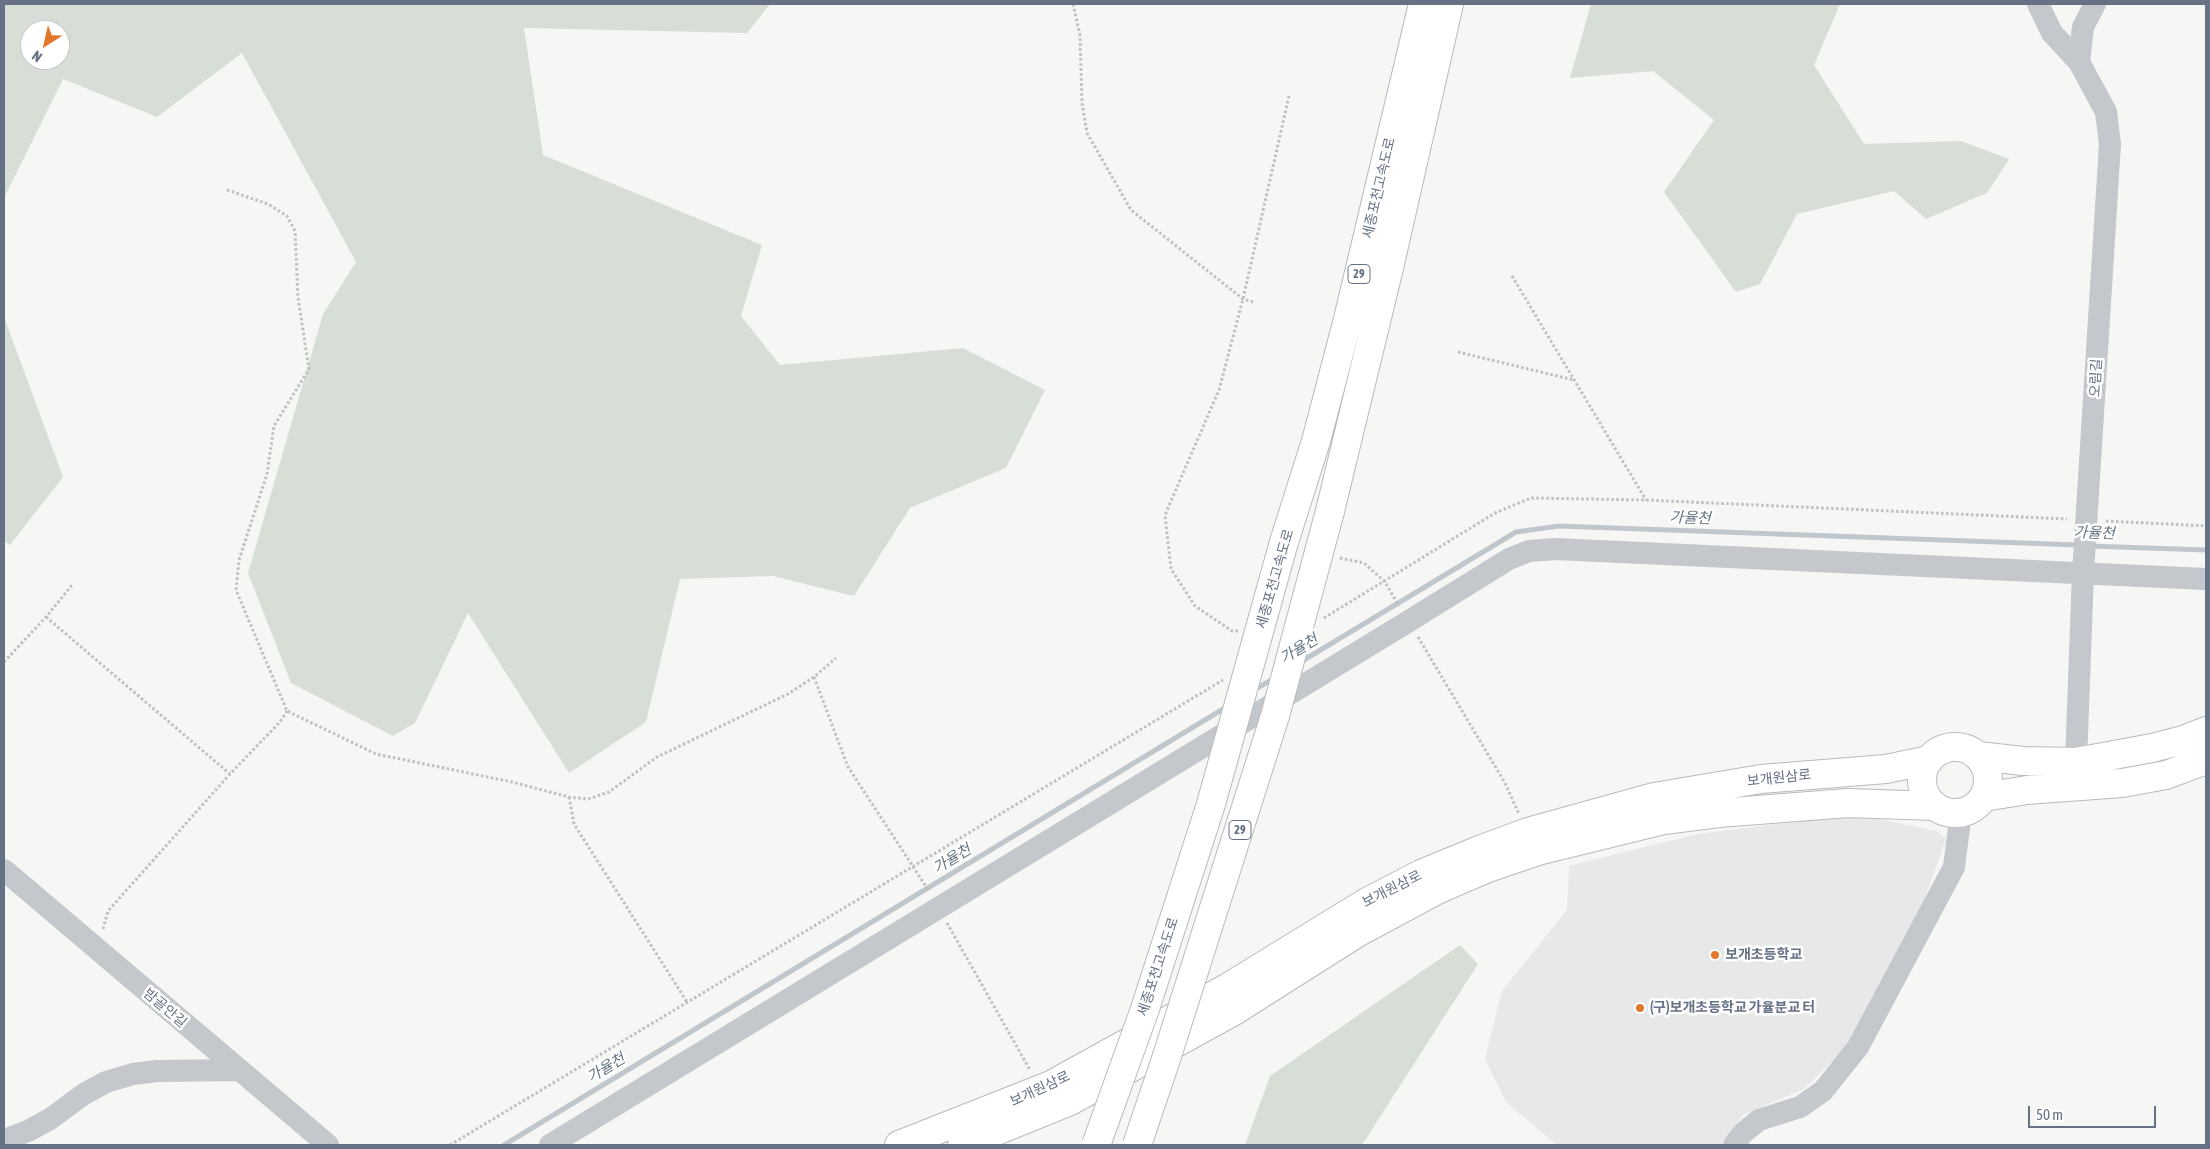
<!DOCTYPE html>
<meta charset="utf-8">
<style>
body{margin:0}
#map{position:relative;width:2210px;height:1149px;overflow:hidden;background:#f6f7f4;font-family:"Asap Condensed",sans-serif}
canvas{display:block}
.frame{position:absolute;inset:0;border:5px solid #667185;pointer-events:none}
.north{position:absolute;left:20px;top:20px;width:50px;height:50px;box-sizing:border-box;background:#fff;border:1px solid #c2c6ce;border-radius:50%;rotate:215deg;font-size:14px;font-weight:700;line-height:20px;text-align:center;color:#667185}
.north::after{content:'';display:block;margin:auto;width:18px;height:22px;background:#e27629;clip-path:polygon(50% 0,100% 100%,50% 72%,0 100%)}
.scale{position:absolute;left:2028px;top:1106px;width:128px;height:22px;box-sizing:border-box;border:2px solid #667185;border-top:0;padding-left:6px;font-size:15px;line-height:18px;white-space:nowrap;color:#667185;-webkit-text-stroke:4px #fff;paint-order:stroke}
</style>
<div id="map">
<canvas width="2210" height="1149"></canvas>
<div class="frame"></div>
<div class="north">N</div>
<div class="scale">50 m</div>
</div>
<script>
const c = document.querySelector('canvas').getContext('2d');
c.lineJoin = 'round';
function fill(path, color) {
  c.fillStyle = color;
  c.fill(path, 'evenodd');
}
function poly(rows) {
  const path = new Path2D();
  for (const r of rows) {
    if (r.length === 3) {
      path.moveTo(r[0] + r[2], r[1]);
      path.arc(r[0], r[1], r[2], 0, 2 * Math.PI);
      continue;
    }
    path.moveTo(r[0], r[1]);
    for (let i = 2; i < r.length; i += 2) path.lineTo(r[i], r[i + 1]);
  }
  return path;
}
function strokePath(path, color, width, dash) {
  c.strokeStyle = color;
  c.lineWidth = width;
  c.lineCap = dash ? 'butt' : 'round';
  c.setLineDash(dash || []);
  c.stroke(path);
}
function drawText(font, color, halo, rows, align = 'center') {
  c.font = font + ' "Asap Condensed","Noto Sans KR",sans-serif';
  c.lineWidth = 5;
  c.setLineDash([]);
  c.textBaseline = 'middle';
  c.strokeStyle = halo;
  c.fillStyle = color;
  for (const [text, x, y, turn = 0] of rows) {
    c.save();
    c.translate(x, y);
    c.rotate((+turn || 0) * Math.PI / 180);
    c.textAlign = isNaN(turn) ? turn : align;
    if (halo) c.strokeText(text, 0, 0);
    c.fillText(text, 0, 0);
    c.restore();
  }
}
fill(poly([
 [1857,814,1936,831,1946,839,1918,918,1860,1034,1804,1089,1743,1115,1721,1145,1557,1145,1506,1102,1485,1059,1502,991,1567,910,1569,866,1697,834]
]), '#e7e8e7');
fill(poly([
 [4,4,770,4,747,33,524,28,543,155,762,245,741,316,780,365,963,348,1045,390,1006,468,910,508,854,596,773,576,680,579,646,722,569,773,468,613,415,723,393,736,291,683,248,573,323,314,356,262,242,53,157,117,63,79,4,198],
 [30,30,60,30,60,60,30,60],
 [1591,4,1840,4,1814,65,1864,144,1961,141,2009,159,1987,193,1926,219,1894,191,1797,214,1760,284,1736,292,1664,192,1714,120,1653,71,1570,78],
 [4,317,63,477,10,545,4,541],
 [1460,945,1478,964,1362,1145,1245,1145,1270,1076]
]), '#d7ded5');
strokePath(poly([
 [2089,546,2206,550],
 [1299,663,1516,532,1559,526,2078,545],
 [1252,691,1275,678],
 [504,1145,1228,706]
]), '#bfc7cd', 5);
const major = poly([
 [1955,780,33],
 [1978,756,2023,761,2076,762,2152,748,2183,740,2206,731],
 [1984,797,2027,790,2122,783,2166,775,2206,760],
 [899,1145,1051,1085,1227,988,1367,902,1421,874,1482,849,1528,832,1654,797,1761,779,1886,769,1929,760],
 [962,1145,1070,1101,1234,1011,1357,933,1437,890,1488,868,1538,851,1664,820,1719,813,1848,803,1935,806]
]);
const highway = poly([
 [1330,511,1389,268,1449,4],
 [1284,542,1316,441,1348,319,1423,4]
]);
strokePath(major, '#b7babf', 30);
strokePath(highway, '#b7b9bd', 30);
strokePath(poly([
 [1073,4,1080,35,1082,103,1087,133,1131,210,1243,299,1253,302],
 [227,190,268,204,287,216,295,231,298,298,309,369,274,426,267,474,239,560,236,590,287,711,376,754,512,782,569,797,588,799,609,792,657,757,788,694,814,677,836,658],
 [1512,276,1646,500],
 [1458,352,1574,380],
 [2106,521,2206,526],
 [1340,558,1364,563,1385,582,1399,606],
 [46,617,230,774],
 [1324,618,1495,513,1531,498,1646,500,2067,519],
 [1238,631,1232,631,1195,606,1171,569,1165,515,1219,390,1243,299,1289,96],
 [1418,637,1505,783,1519,814],
 [4,662,46,617,72,585],
 [814,677,848,767,929,891],
 [569,797,574,824,687,1002],
 [947,923,1030,1070],
 [103,929,108,911,230,774,279,723,287,711],
 [450,1145,1223,680]
]), '#bebfc2', 3, [2.5, 2.5]);
strokePath(poly([
 [2038,4,2052,33,2079,62],
 [2076,762,2083,573,2110,144,2106,112,2079,62,2083,27,2095,4],
 [4,870,328,1145],
 [4,1140,28,1131,50,1119,84,1094,106,1082,133,1074,157,1071,238,1070],
 [550,1145,1409,621,1509,559,1529,551,1555,549,2206,579],
 [1734,1145,1743,1133,1759,1120,1800,1107,1823,1091,1858,1047,1954,867,1961,812]
]), '#c4c7cb', 22);
strokePath(major, '#fff', 28);
strokePath(highway, '#fff', 28);
const highwayBridge = poly([
 [1096,1145,1145,1009,1211,804,1284,542],
 [1137,1145,1167,1056,1275,716,1330,511]
]);
strokePath(highwayBridge, '#b7b9bd', 30, []);
strokePath(highwayBridge, '#fff', 28);
for (const [x, y, r, color] of [
 [1715,955,5,"#e27629"],
 [1640,1008,5,"#e27629"]
]) {
  const dot = new Path2D();
  dot.arc(x, y, r, 0, 2 * Math.PI);
  c.fillStyle = color;
  c.fill(dot);
  strokePath(dot, '#fff', 2);
}
for (const [x, y, w] of [
 [1359,274,22],
 [1240,830,22]
]) {
  const box = new Path2D();
  box.roundRect(x - w / 2, y - 9.5, w, 19, 4);
  c.fillStyle = '#fff';
  c.fill(box);
  strokePath(box, '#667185', 1);
}
drawText('bold 12px', '#667185', null, [
 ["29",1359,274],
 ["29",1240,830]
]);
drawText('14px', '#667185', '#fff', [
 ["세종포천고속도로",1379,188,-77],
 ["오림길",2096,378,-87],
 ["세종포천고속도로",1275,579,-74],
 ["보개원삼로",1779,778,-6],
 ["보개원삼로",1392,889,-27],
 ["세종포천고속도로",1158,967,-72],
 ["밤골안길",165,1008,40],
 ["보개원삼로",1040,1089,-25]
]);
drawText('bold 14px', '#667185', '#fff', [
 ["보개초등학교",1725,955],
 ["(구)보개초등학교 가율분교 터",1650,1008]
], 'left');
drawText('italic 15px', '#627381', '#fff', [
 ["가율천",1690,518,2],
 ["가율천",2094,533,2],
 ["가율천",1299,649,-31],
 ["가율천",952,859,-31],
 ["가율천",606,1068,-31]
]);
</script>
